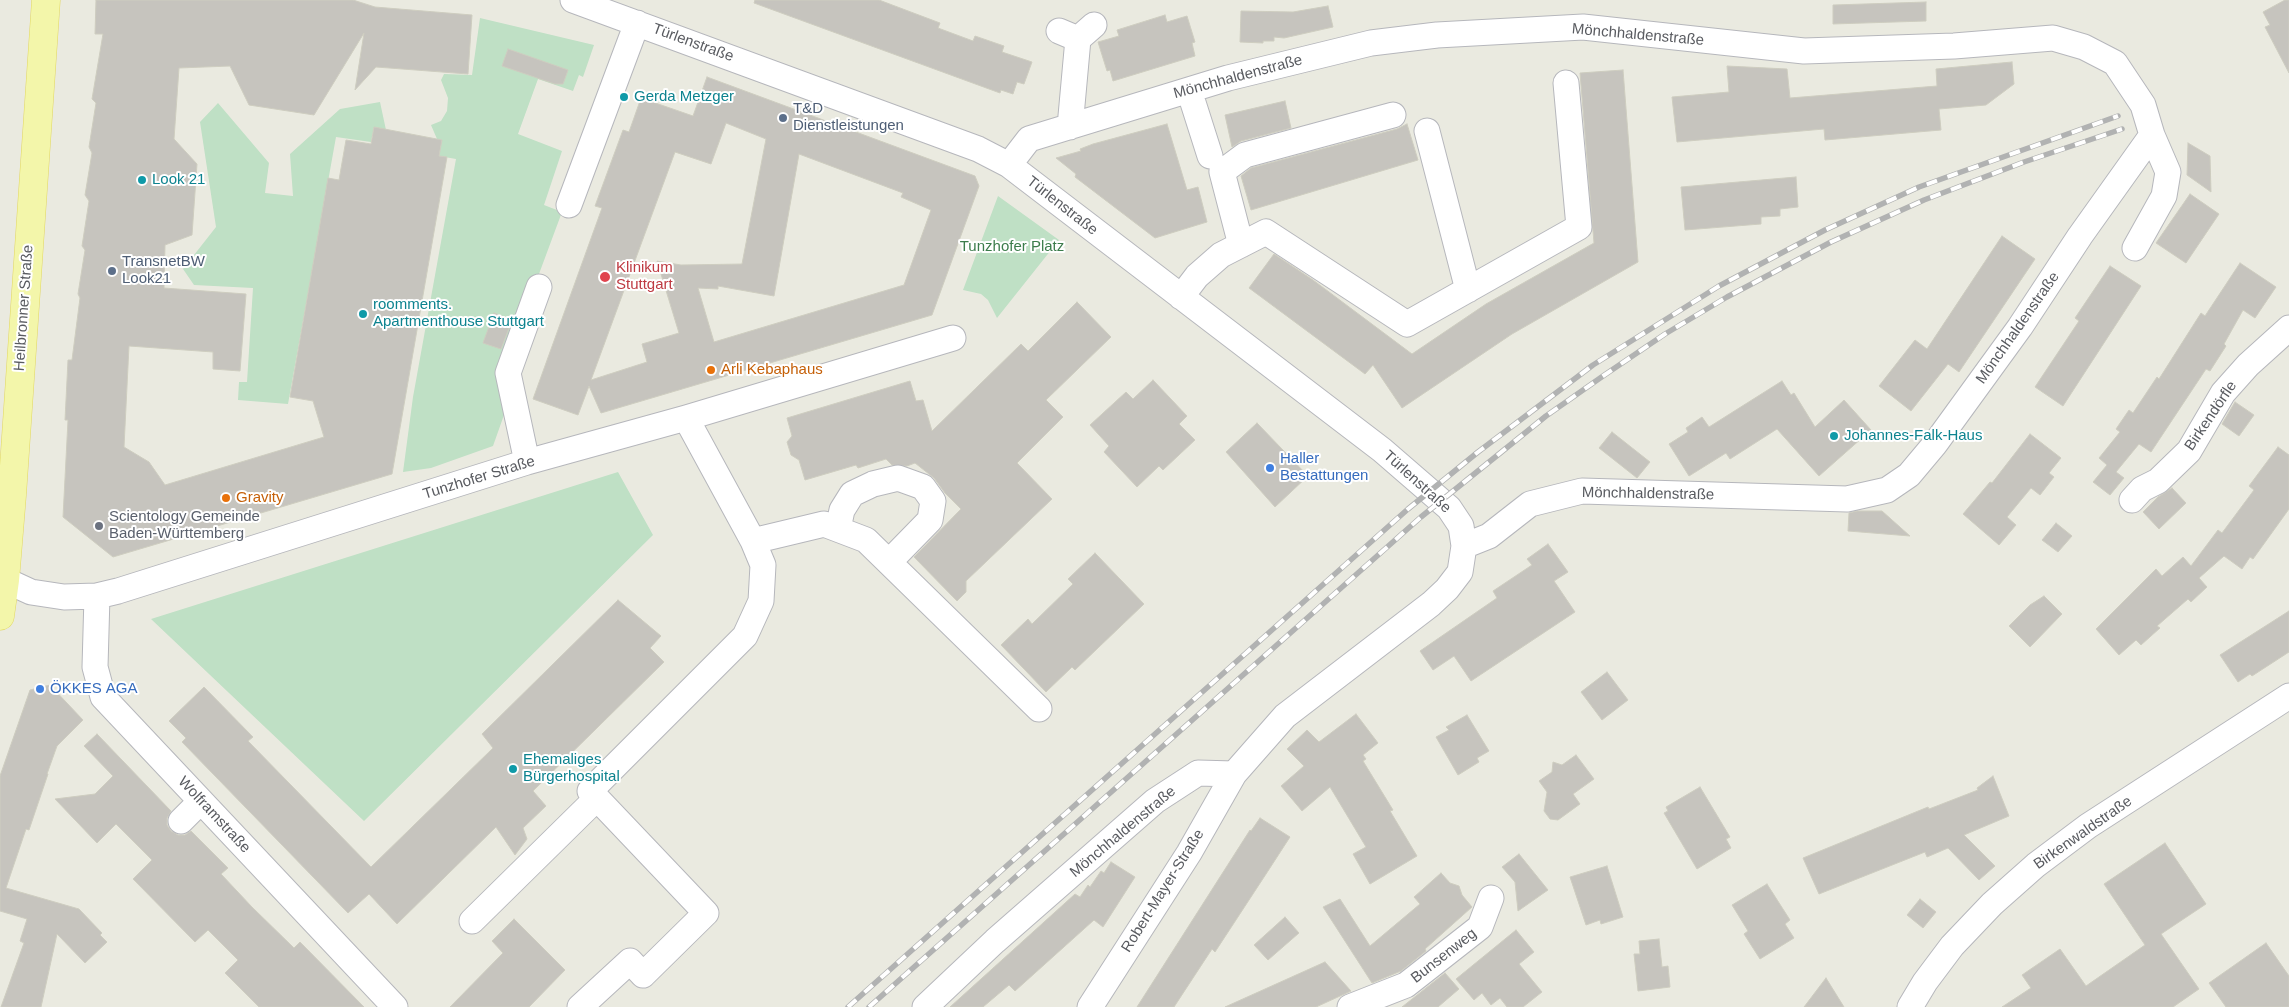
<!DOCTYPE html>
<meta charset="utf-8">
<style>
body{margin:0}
canvas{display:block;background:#eaeae0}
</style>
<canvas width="2289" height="1007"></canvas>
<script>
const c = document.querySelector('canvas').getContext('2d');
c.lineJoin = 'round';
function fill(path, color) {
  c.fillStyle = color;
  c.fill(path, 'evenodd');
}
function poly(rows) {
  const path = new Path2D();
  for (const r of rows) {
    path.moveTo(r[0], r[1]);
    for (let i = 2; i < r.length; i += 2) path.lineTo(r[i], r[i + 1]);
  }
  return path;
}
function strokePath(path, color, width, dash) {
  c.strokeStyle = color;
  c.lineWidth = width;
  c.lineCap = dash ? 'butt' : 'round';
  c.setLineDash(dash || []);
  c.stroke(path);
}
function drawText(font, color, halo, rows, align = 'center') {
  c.font = font + ' Arial,sans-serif';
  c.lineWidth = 4;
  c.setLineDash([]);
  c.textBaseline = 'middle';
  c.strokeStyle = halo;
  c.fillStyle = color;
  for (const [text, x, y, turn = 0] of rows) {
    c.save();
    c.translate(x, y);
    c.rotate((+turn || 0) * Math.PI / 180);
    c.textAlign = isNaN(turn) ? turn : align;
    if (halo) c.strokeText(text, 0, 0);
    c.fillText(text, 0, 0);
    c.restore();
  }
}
fill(poly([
 [480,18,594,45,583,77,579,75,573,91,538,79,518,134,562,151,544,205,562,212,536,282,549,288,493,446,431,468,403,472,413,397,456,159,439,156,442,140,437,139,431,125,441,121,447,111,448,98,441,80,444,74,472,75],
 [380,102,386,130,374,127,371,142,336,137,288,404,238,400,239,382,247,382,253,288,194,285,183,269,216,227,200,122,218,103,269,163,265,193,293,196,290,154,340,109],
 [998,196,1059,240,997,318,988,300,981,294,963,290],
 [618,472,653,535,364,821,151,619]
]), '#bfe0c5');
const building = poly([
 [96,0,353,0,375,7,472,15,468,74,376,67,355,90,364,33,314,115,249,105,230,66,179,68,174,139,197,164,192,235,165,245,164,288,246,294,240,371,213,369,213,352,129,346,124,447,149,462,165,485,324,437,313,401,290,397,328,178,339,180,346,140,371,144,374,127,442,140,439,156,447,157,392,474,113,557,63,517,68,420,65,420,68,360,72,360,80,298,78,294,85,250,82,246,89,201,85,195,92,153,89,147,96,103,92,99,103,34,95,34,96,0],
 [755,0,879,0,940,23,938,28,973,41,975,36,1004,46,1002,52,1032,62,1024,84,1017,82,1013,94,1001,90,1000,93,754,3,755,0],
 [2285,0,2289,0,2289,73,2265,27,2270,25,2263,12,2285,0],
 [1926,2,1926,21,1833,24,1833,5,1926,2],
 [1328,6,1333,27,1284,38,1274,37,1274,41,1263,41,1263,43,1240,42,1241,11,1293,12,1328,6],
 [1165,15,1167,22,1187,16,1195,42,1192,43,1195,56,1113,81,1110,70,1107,71,1098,42,1119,36,1117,30,1165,15],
 [508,49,568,70,563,84,555,84,502,66,508,49],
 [2012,62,2014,84,1986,105,1939,109,1941,130,1825,140,1824,129,1677,142,1672,97,1729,92,1727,66,1787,69,1790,98,1937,86,1936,69,2012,62],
 [1623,70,1638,262,1512,334,1402,408,1373,365,1365,374,1249,288,1274,254,1313,280,1412,354,1486,304,1594,243,1580,73,1623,70],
 [707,77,975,176,979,186,932,315,601,413,589,386,578,415,533,399,602,208,595,206,623,130,629,132,641,98,693,116,707,77],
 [726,123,766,139,742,264,681,265,657,261,679,333,642,344,647,362,591,380,675,152,711,164,726,123],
 [799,154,903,193,901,197,931,210,904,285,714,342,698,288,718,289,718,286,774,296,799,154],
 [1285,101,1291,128,1241,141,1232,147,1225,115,1285,101],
 [1167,124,1187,190,1198,187,1207,222,1155,238,1075,177,1076,174,1056,158,1081,151,1080,149,1093,144,1167,124],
 [1407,124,1418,160,1251,210,1241,176,1251,168,1397,129,1407,124],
 [2188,143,2210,156,2211,192,2187,175,2188,143],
 [1796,177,1798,207,1780,209,1780,216,1761,217,1761,224,1685,230,1681,187,1796,177],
 [2190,194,2219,214,2186,263,2156,243,2190,194],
 [2002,236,2035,259,1959,372,1948,364,1911,411,1879,386,1915,340,1927,349,2002,236],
 [2240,263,2276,287,2255,318,2243,310,2224,344,2226,346,2210,371,2206,369,2151,452,2139,444,2116,472,2124,478,2110,495,2093,482,2107,465,2099,458,2120,432,2116,429,2129,410,2133,413,2157,377,2159,379,2201,313,2205,316,2240,263],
 [2110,266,2141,286,2063,406,2035,387,2079,321,2075,318,2110,266],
 [1077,302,1111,337,1046,400,1063,417,1017,463,1052,499,966,581,966,592,957,601,914,557,961,509,945,493,934,478,915,463,907,466,892,465,886,459,858,468,856,465,805,480,799,460,791,455,787,442,792,436,787,418,910,381,916,401,923,400,932,431,1021,344,1028,351,1077,302],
 [494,313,512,320,501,349,483,343,494,313],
 [1153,380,1187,416,1179,424,1195,440,1163,470,1159,466,1137,487,1104,452,1109,446,1090,425,1126,392,1133,399,1153,380],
 [1782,381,1791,395,1794,393,1815,427,1844,400,1871,430,1819,476,1777,429,1730,459,1726,453,1689,476,1669,444,1688,432,1686,428,1702,417,1709,427,1782,381],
 [2235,402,2254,415,2239,436,2222,424,2235,402],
 [1257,423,1308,476,1275,507,1226,452,1257,423],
 [1612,432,1650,462,1637,478,1599,448,1612,432],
 [2030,434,2061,458,2049,473,2054,477,2040,495,2031,488,2007,517,2016,525,1999,545,1963,514,1990,482,1992,483,2030,434],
 [2278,447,2289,455,2289,509,2253,559,2250,557,2242,569,2224,556,2199,578,2207,587,2191,602,2188,599,2157,626,2160,628,2141,645,2136,640,2119,655,2096,629,2156,569,2162,576,2183,557,2191,566,2218,530,2222,533,2254,490,2249,486,2278,447],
 [2172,488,2186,503,2159,529,2143,512,2158,497,2172,488],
 [1857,511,1882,511,1910,536,1848,531,1849,513,1857,511],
 [2056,523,2072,536,2058,552,2042,540,2056,523],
 [1548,544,1568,572,1554,581,1575,612,1471,681,1454,656,1433,670,1420,651,1497,598,1493,591,1532,565,1527,559,1548,544],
 [1095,553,1144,604,1075,670,1072,667,1046,692,1001,645,1028,619,1032,624,1073,584,1068,579,1095,553],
 [2044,596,2062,614,2030,647,2009,626,2030,605,2044,596],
 [618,600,661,636,650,648,664,662,533,791,546,806,523,828,527,839,515,855,496,827,397,924,369,894,348,913,182,742,186,738,169,721,204,687,253,737,248,741,371,867,493,748,482,734,618,600],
 [2289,611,2289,652,2252,676,2250,674,2238,682,2220,655,2289,611],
 [1607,672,1628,700,1602,720,1581,692,1607,672],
 [50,685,83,720,57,746,47,774,48,774,29,830,26,829,6,888,79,909,102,933,100,935,107,942,85,963,57,934,41,1007,1,1007,24,943,20,941,27,919,0,911,0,776,30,690,50,685],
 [1356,714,1378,743,1363,755,1366,759,1363,761,1393,810,1390,811,1417,856,1370,884,1353,854,1366,847,1330,787,1302,811,1281,786,1304,766,1287,749,1307,730,1319,742,1356,714],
 [1467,715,1489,751,1477,758,1479,762,1458,775,1436,737,1449,730,1446,727,1467,715],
 [97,734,171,811,167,818,167,825,171,831,178,835,185,835,191,831,228,868,221,874,252,907,294,948,300,942,364,1007,259,1007,225,973,238,960,208,930,195,942,133,879,152,860,116,824,97,843,55,799,95,794,113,776,84,746,97,734],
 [1576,755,1594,779,1573,794,1580,804,1558,820,1550,819,1544,811,1547,792,1539,781,1552,772,1553,762,1562,765,1576,755],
 [1993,776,2009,816,1964,835,1995,866,1979,880,1948,848,1927,857,1925,852,1819,894,1803,858,1928,807,1929,809,1978,790,1977,788,1993,776],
 [1700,787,1730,837,1726,839,1731,848,1697,869,1664,813,1668,811,1666,807,1700,787],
 [1260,818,1290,837,1268,871,1215,952,1212,949,1174,1007,1137,1007,1250,830,1251,831,1260,818],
 [2165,843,2206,904,2161,934,2199,989,2173,1007,2002,1007,2031,988,2022,975,2060,949,2086,986,2145,945,2104,884,2165,843],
 [1519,854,1548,890,1518,911,1515,882,1502,867,1519,854],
 [1111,862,1135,877,1103,927,1094,920,1015,991,1009,985,983,1007,950,1007,1075,894,1080,897,1088,885,1090,887,1101,871,1104,873,1111,862],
 [1607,866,1623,917,1601,924,1600,920,1586,925,1570,877,1607,866],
 [1441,873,1450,883,1459,886,1462,895,1472,907,1425,949,1426,951,1401,971,1372,983,1323,907,1340,899,1370,946,1420,904,1414,897,1441,873],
 [1767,884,1790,920,1785,924,1794,938,1760,959,1744,934,1748,931,1732,905,1767,884],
 [1920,899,1936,912,1923,928,1907,915,1920,899],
 [1285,917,1299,933,1268,960,1254,945,1285,917],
 [514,919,565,970,529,1007,450,1007,503,953,492,941,514,919],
 [1516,930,1534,952,1519,964,1542,992,1523,1007,1507,1007,1500,998,1491,1005,1482,993,1474,1000,1456,979,1516,930],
 [1659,939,1662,967,1668,966,1670,987,1638,991,1634,954,1640,954,1639,941,1659,939],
 [2266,943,2289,976,2289,1007,2226,1007,2209,983,2266,943],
 [1325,962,1351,991,1316,1007,1225,1007,1325,962],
 [1445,973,1459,989,1438,1007,1402,1007,1445,973],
 [1826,978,1844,1007,1804,1007,1826,978]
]);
fill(building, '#c6c4be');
strokePath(building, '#cecdc0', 1);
const minor = poly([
 [573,0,978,149,1009,165,1382,450,1449,508,1461,526,1464,546,1460,572,1447,589,1431,604,1285,716,1234,774,1189,853,1090,1007],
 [1059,31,1078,39,1070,127],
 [1078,39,1094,25],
 [1189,90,1210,156],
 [1427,131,1468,290],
 [1009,165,1029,139,1228,78,1371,43,1437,35,1583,27,1804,51,1954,46,2053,38,2084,47,2115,63,2143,105,2152,135,2168,172,2164,196,2135,248],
 [569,205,637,23],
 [1241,245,1222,172,1245,155,1393,115],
 [1181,297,1197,276,1221,255,1266,232,1407,324,1579,227,1566,83],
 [527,462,508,373,539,287],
 [2132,500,2142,489,2158,481,2189,451,2223,393,2248,365,2289,328],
 [838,529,842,510,852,494,873,484,898,478,923,487,933,501,930,520,889,562],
 [753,541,824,524,866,540,1039,709],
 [1464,546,1489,536,1530,504,1582,491,1847,499,1887,490,1909,475,1935,444,2020,327,2080,236,2152,135],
 [5,580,31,592,64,597,97,596,118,591,527,462,686,418,953,338],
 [97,596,95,667,103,697,395,1007],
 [181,821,201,801],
 [472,921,597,798],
 [580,1007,630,961,643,975,706,913,590,791,745,636,761,601,763,565,753,541,686,418],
 [925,1007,995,941,1155,801,1198,773,1234,774],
 [1350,1007,1406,985,1480,927,1491,898],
 [1910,1007,1925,982,1952,946,1992,904,2036,865,2088,826,2289,696]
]);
const major = poly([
 [0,616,5,580,12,495,46,0]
]);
strokePath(minor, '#b6b7bc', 27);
strokePath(major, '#e2d762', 29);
strokePath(minor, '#fff', 25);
strokePath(major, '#f3f6aa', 28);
const rail = poly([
 [848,1007,1408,509,1478,452,1593,365,1719,286,1825,230,1919,187,2118,116],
 [869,1007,1421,517,1546,416,1603,376,1665,334,1727,297,1831,242,1924,200,2024,162,2122,129]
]);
strokePath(rail, '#b1b2b2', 5.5);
strokePath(rail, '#fff', 4, [11]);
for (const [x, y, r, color] of [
 [624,97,5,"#0f9aa8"],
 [783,118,5,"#5c6f8a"],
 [142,180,5,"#0f9aa8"],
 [112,271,5,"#5c6f8a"],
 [605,277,6,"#e0444e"],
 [363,314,5,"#0f9aa8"],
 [711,370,5,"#e8710a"],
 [1834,436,5,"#0f9aa8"],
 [1270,468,5,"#3f7fe0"],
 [226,498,5,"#e8710a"],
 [99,526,5,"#6b7280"],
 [40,689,5,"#3f7fe0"],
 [513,769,5,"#0f9aa8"]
]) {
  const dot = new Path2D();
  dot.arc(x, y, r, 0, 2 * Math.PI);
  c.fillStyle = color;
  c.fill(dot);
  strokePath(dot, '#fff', 2);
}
drawText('15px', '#595b60', '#fff', [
 ["Mönchhaldenstraße",1638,35,5],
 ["Türlenstraße",693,43,20],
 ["Mönchhaldenstraße",1238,77,-15],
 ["Türlenstraße",1062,206,38],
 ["Heilbronner Straße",24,308,-86],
 ["Mönchhaldenstraße",2018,328,-55],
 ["Birkendörfle",2211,416,-56],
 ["Tunzhofer Straße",479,478,-17],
 ["Türlenstraße",1417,482,42],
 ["Mönchhaldenstraße",1648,494,1],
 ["Wolframstraße",214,815,47],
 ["Mönchhaldenstraße",1123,832,-40],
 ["Birkenwaldstraße",2083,833,-35],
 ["Robert-Mayer-Straße",1163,891,-58],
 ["Bunsenweg",1444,956,-38]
]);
drawText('15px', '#0d838f', '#fff', [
 ["Gerda Metzger",634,97],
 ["Look 21",152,180],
 ["roomments.",373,305],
 ["Apartmenthouse Stuttgart",373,322],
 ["Johannes-Falk-Haus",1844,436],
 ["Ehemaliges",523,760],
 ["Bürgerhospital",523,777]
], 'left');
drawText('15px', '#4e5e75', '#fff', [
 ["T&D",793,109],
 ["Dienstleistungen",793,126],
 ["TransnetBW",122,262],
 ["Look21",122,279]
], 'left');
drawText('15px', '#3c7c4b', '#fff', [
 ["Tunzhofer Platz",1012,247]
]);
drawText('15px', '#be3a42', '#fff', [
 ["Klinikum",616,268],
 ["Stuttgart",616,285]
], 'left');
drawText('15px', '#c56008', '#fff', [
 ["Arli Kebaphaus",721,370],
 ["Gravity",236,498]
], 'left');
drawText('15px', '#366cbe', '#fff', [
 ["Haller",1280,459],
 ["Bestattungen",1280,476],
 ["ÖKKES AGA",50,689]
], 'left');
drawText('15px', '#5b616d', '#fff', [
 ["Scientology Gemeinde",109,517],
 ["Baden-Württemberg",109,534]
], 'left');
</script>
